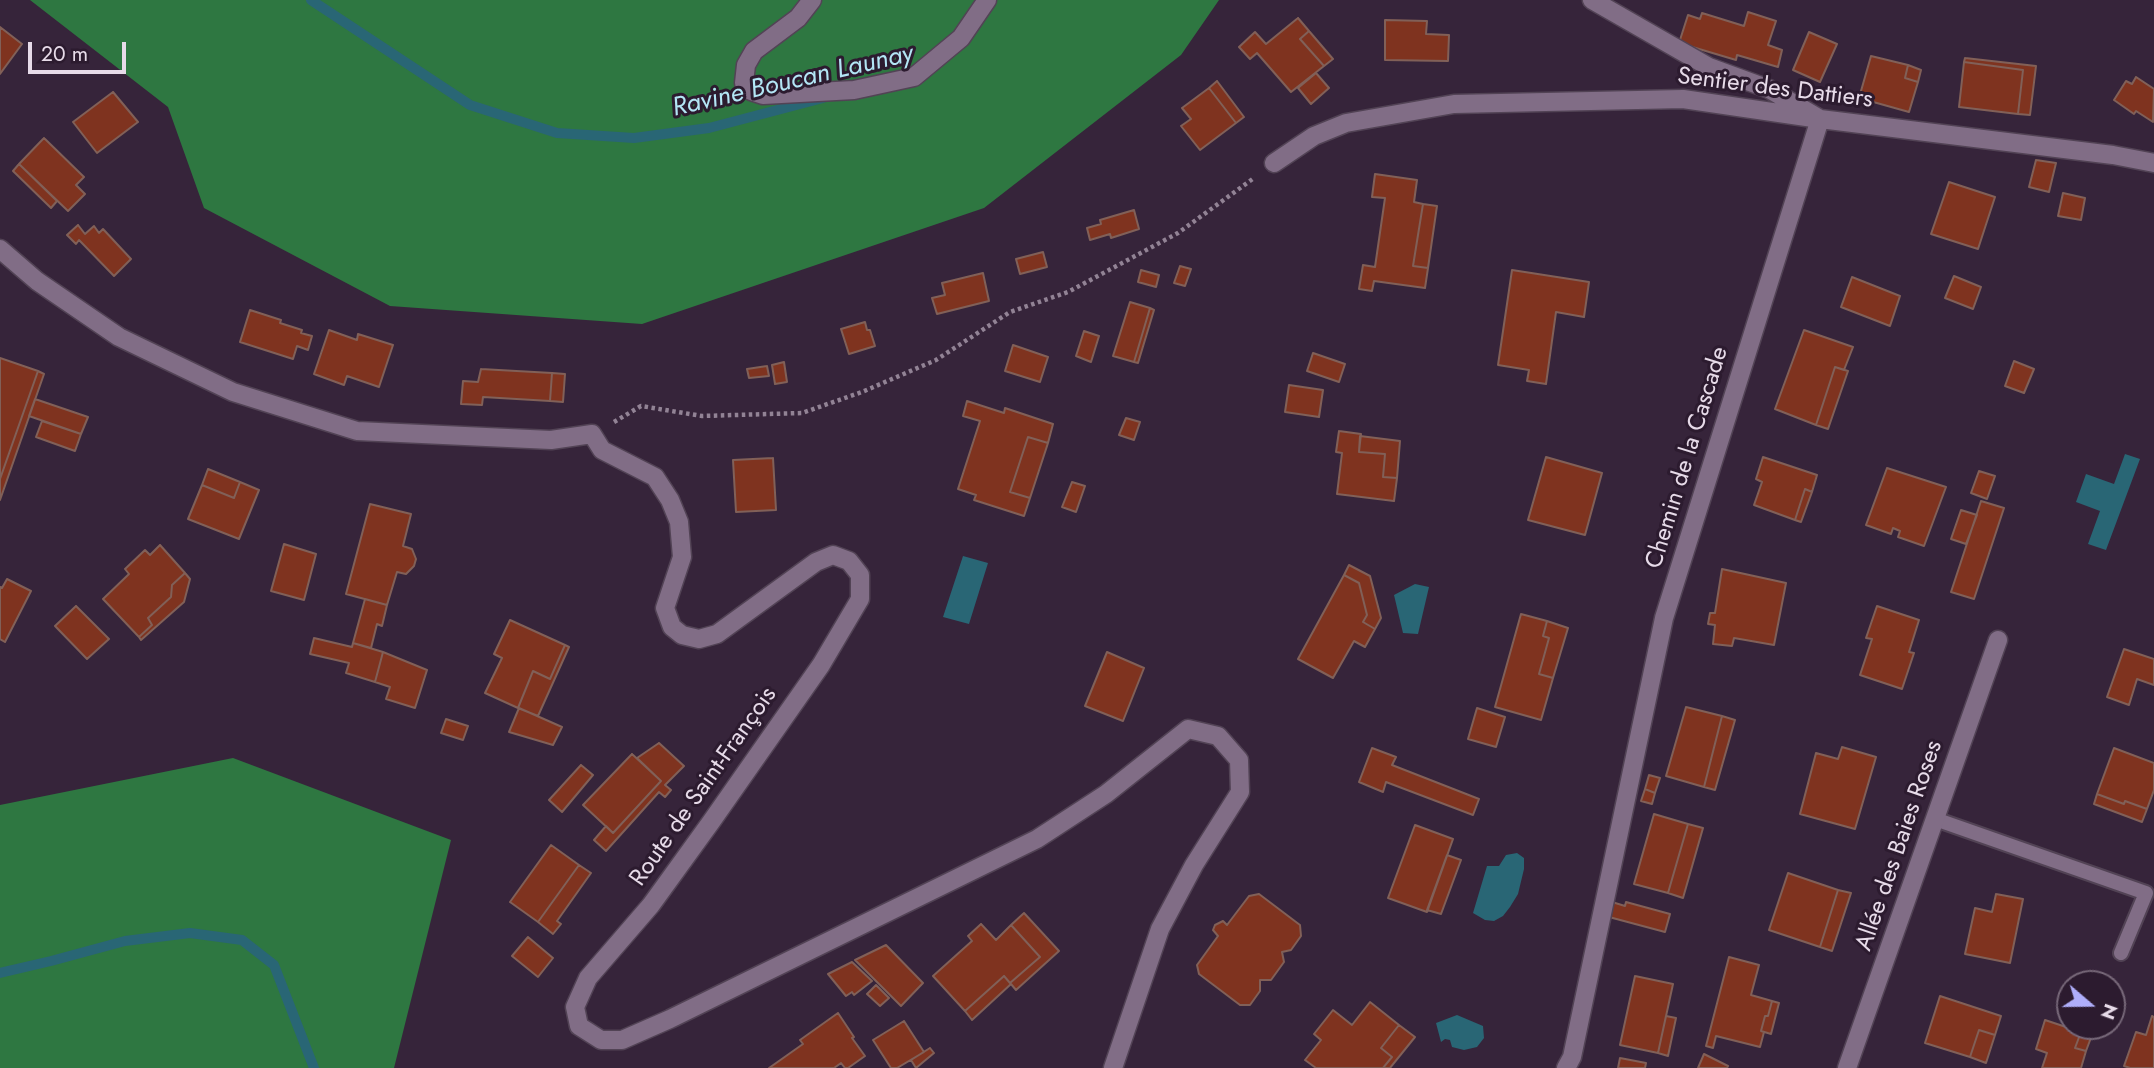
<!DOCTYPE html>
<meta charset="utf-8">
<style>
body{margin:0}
#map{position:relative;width:2154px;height:1068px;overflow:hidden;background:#36243a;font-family:Jost,sans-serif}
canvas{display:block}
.north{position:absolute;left:2056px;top:970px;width:70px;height:70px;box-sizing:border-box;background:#2c1b2f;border:2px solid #776879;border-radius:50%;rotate:110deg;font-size:19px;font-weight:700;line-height:28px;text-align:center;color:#e7dbe9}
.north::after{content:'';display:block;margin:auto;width:24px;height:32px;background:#afaefa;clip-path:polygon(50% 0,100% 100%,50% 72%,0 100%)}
.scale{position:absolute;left:28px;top:42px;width:98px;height:32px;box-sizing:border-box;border:4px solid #e7dbe9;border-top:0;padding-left:9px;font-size:21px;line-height:24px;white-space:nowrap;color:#e7dbe9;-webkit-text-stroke:5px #2c1b2f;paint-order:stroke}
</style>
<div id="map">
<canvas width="2154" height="1068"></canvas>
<div class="north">N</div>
<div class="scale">20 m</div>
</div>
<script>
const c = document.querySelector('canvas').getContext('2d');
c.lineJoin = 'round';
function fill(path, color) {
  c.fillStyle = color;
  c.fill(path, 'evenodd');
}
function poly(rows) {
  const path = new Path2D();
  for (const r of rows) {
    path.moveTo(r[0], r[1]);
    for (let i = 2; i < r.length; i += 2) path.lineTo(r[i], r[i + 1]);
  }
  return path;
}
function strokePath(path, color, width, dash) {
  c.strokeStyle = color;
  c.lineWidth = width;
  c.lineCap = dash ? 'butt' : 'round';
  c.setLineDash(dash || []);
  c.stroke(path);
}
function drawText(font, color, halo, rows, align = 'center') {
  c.font = font + ' Jost,sans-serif';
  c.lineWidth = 6;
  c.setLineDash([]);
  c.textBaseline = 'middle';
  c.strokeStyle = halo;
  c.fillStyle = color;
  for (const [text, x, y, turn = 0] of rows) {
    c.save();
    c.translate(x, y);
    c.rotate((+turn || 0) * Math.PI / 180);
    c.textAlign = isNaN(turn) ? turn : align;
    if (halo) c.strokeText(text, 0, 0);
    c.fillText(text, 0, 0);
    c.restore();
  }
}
fill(poly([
 [30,0,1219,0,1181,55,984,208,642,324,390,306,204,208,168,107],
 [233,758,451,840,394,1068,0,1068,0,805]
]), '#2e7741');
fill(poly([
 [2125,454,2140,459,2106,550,2088,544,2100,511,2076,502,2086,474,2114,484],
 [963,556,988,563,969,624,943,617],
 [1415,584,1429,587,1418,634,1403,633,1394,595],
 [1517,853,1524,858,1524,869,1518,894,1510,907,1503,916,1494,921,1485,920,1473,913,1487,866,1499,866,1506,855],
 [1457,1015,1483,1026,1484,1038,1477,1047,1464,1050,1452,1047,1450,1040,1445,1039,1441,1042,1436,1023]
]), '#296675');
strokePath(poly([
 [311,0,470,105,557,133,634,138,709,128,823,98],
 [0,973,51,961,125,941,190,933,242,940,274,965,314,1068]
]), '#296675', 10);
const building = poly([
 [1748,12,1776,21,1768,45,1782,50,1778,67,1737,55,1736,60,1679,43,1688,15,1700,19,1702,13,1744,26,1748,12],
 [1298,18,1309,31,1300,39,1324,66,1291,92,1257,53,1250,59,1239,47,1255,32,1266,44,1298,18],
 [1385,20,1427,21,1426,34,1449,35,1448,61,1385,60,1385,20],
 [0,27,22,44,0,74,0,27],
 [1309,31,1333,59,1324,66,1300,39,1309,31],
 [1809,32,1837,44,1820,82,1793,70,1809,32],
 [1871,56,1908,65,1905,78,1918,82,1909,112,1859,98,1871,56],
 [1965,58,2036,66,2030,115,2018,114,2023,70,1964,62,1965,58],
 [1964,62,2023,70,2018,114,1959,107,1964,62],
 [1908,65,1921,70,1918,82,1905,78,1908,65],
 [1316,73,1329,88,1311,104,1298,88,1316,73],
 [2136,77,2154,89,2153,122,2136,111,2134,114,2114,100,2126,81,2132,84,2136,77],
 [1217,81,1244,117,1236,123,1209,88,1217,81],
 [1209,88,1236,123,1200,150,1181,126,1191,119,1182,108,1209,88],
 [113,92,138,122,97,153,73,122,113,92],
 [44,138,84,177,76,185,85,194,68,211,19,164,44,138],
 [2036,160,2056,163,2049,192,2029,187,2036,160],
 [19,164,57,201,51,208,13,171,19,164],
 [1375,174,1417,180,1414,202,1423,204,1413,266,1428,268,1425,288,1374,281,1372,291,1359,289,1363,265,1375,267,1385,198,1372,197,1375,174],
 [1949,182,1995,197,1978,249,1931,234,1949,182],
 [2063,193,2085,198,2081,220,2058,216,2063,193],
 [1423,204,1437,206,1428,268,1413,266,1423,204],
 [1134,210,1139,229,1111,238,1110,234,1090,240,1087,228,1101,224,1100,220,1134,210],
 [78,225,85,234,94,226,99,233,103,229,131,259,114,276,79,240,76,244,67,235,78,225],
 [1043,252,1047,267,1020,274,1016,259,1043,252],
 [1180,266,1191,269,1185,286,1174,283,1180,266],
 [1141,270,1159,275,1156,287,1138,282,1141,270],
 [1512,270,1589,282,1584,317,1556,312,1546,384,1527,381,1529,370,1498,365,1512,270],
 [983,273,989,301,937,314,932,298,945,295,942,283,983,273],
 [1954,276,1981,287,1973,309,1945,298,1954,276],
 [1852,277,1900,296,1890,326,1841,307,1852,277],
 [1130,302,1150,308,1134,362,1113,356,1130,302],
 [1150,308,1154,310,1138,363,1134,362,1150,308],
 [250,310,281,320,280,323,302,330,301,333,312,336,308,350,297,346,293,359,240,342,250,310],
 [865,322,867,330,870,330,875,346,849,354,841,329,865,322],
 [329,330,357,340,358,334,393,345,379,387,347,376,344,385,314,374,329,330],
 [1804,330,1853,347,1844,370,1835,367,1816,425,1775,409,1804,330],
 [1084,331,1099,336,1091,362,1076,356,1084,331],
 [1013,345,1048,357,1040,382,1005,371,1013,345],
 [1313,353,1345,364,1339,382,1307,371,1313,353],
 [0,358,38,371,0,479,0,358],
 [2014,361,2034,369,2024,393,2005,386,2014,361],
 [784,362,787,382,775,384,772,365,784,362],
 [767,366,769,376,749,378,747,369,767,366],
 [1835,367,1848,371,1828,429,1816,425,1835,367],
 [481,369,552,373,550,401,483,397,482,405,461,404,463,381,478,382,481,369],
 [38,371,44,374,0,500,0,479,38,371],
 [552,373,565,374,563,402,550,401,552,373],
 [1289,385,1323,390,1319,417,1285,412,1289,385],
 [35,399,88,417,81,434,29,416,35,399],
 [967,401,1004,413,1005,408,1053,424,1048,443,1028,437,1010,492,1030,498,1024,516,974,500,976,495,958,489,980,421,963,416,967,401],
 [1126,418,1140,422,1134,440,1119,435,1126,418],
 [42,421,81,434,75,451,36,437,42,421],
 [1339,431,1361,434,1359,452,1385,454,1383,477,1397,478,1394,501,1337,494,1342,453,1336,452,1339,431],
 [1360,436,1400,441,1397,478,1383,477,1385,454,1359,452,1360,436],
 [1028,437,1048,443,1030,498,1010,492,1028,437],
 [1546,457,1602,473,1585,535,1528,520,1546,457],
 [1763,457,1817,475,1812,492,1805,489,1795,520,1754,505,1762,482,1756,479,1763,457],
 [773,458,776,510,736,512,733,460,773,458],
 [1887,468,1946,487,1924,546,1898,537,1900,531,1893,528,1891,534,1866,525,1887,468],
 [208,469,240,482,234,498,202,485,208,469],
 [1979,471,1995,476,1987,499,1971,493,1979,471],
 [240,482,259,490,239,539,188,519,202,485,234,498,240,482],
 [1072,482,1085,486,1076,512,1062,507,1072,482],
 [1805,489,1812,492,1801,522,1795,520,1805,489],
 [1981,501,2004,508,1974,599,1951,592,1981,501],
 [370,504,411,514,403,546,412,549,416,559,414,566,406,574,397,572,387,605,346,594,370,504],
 [1961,510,1977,515,1966,544,1951,539,1961,510],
 [284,544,316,554,304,600,271,591,284,544],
 [160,545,185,573,172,585,171,597,148,618,152,625,139,637,103,599,129,574,125,569,145,550,150,555,160,545],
 [1349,565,1370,576,1381,618,1375,629,1363,622,1367,615,1359,583,1344,575,1349,565],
 [1722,569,1786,583,1774,645,1734,638,1732,646,1713,644,1715,625,1708,624,1710,613,1715,613,1722,569],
 [185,573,190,579,184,602,141,640,139,637,152,625,148,618,171,597,172,585,185,573],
 [1344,575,1359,583,1367,615,1363,622,1375,629,1365,647,1354,641,1333,678,1298,659,1344,575],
 [7,579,31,591,5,642,0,639,0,587,2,588,7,579],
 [365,599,387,605,382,626,377,624,371,648,353,643,365,599],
 [76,606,109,639,87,659,55,626,76,606],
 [1877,606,1919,620,1909,652,1914,653,1902,689,1860,675,1872,639,1866,638,1877,606],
 [1521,614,1547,621,1543,636,1549,638,1539,674,1553,678,1541,720,1495,707,1521,614],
 [510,620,565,645,550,679,533,671,518,708,485,693,502,658,494,654,510,620],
 [1547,621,1568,628,1553,678,1539,674,1549,638,1543,636,1547,621],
 [314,638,352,647,353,643,383,652,375,682,346,673,349,663,310,654,314,638],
 [565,645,569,647,538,716,518,708,533,671,550,679,565,645],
 [2124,649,2154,659,2154,685,2137,679,2129,705,2107,697,2124,649],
 [383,652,427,670,415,708,386,699,390,687,375,682,383,652],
 [1107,652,1144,668,1123,721,1085,706,1107,652],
 [1686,707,1722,716,1704,787,1666,776,1686,707],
 [519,708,562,727,553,745,509,732,519,708],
 [1477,708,1505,717,1496,747,1468,739,1477,708],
 [1722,716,1735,720,1715,790,1704,787,1722,716],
 [446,719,468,726,463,740,441,733,446,719],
 [659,743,684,766,665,785,671,790,665,797,659,792,606,851,594,840,606,826,613,833,661,781,637,758,659,743],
 [1842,747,1876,757,1855,829,1800,814,1816,753,1838,759,1842,747],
 [1372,748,1396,757,1392,765,1479,799,1473,815,1386,782,1383,792,1359,782,1372,748],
 [2114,748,2154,763,2154,790,2147,809,2125,801,2124,804,2097,794,2114,748],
 [632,754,661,781,613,833,583,805,632,754],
 [581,765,593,775,562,812,549,800,581,765],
 [1649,775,1660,778,1655,793,1645,789,1649,775],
 [1645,789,1655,793,1652,804,1641,801,1645,789],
 [2097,794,2124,804,2125,801,2147,809,2142,822,2094,804,2097,794],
 [1654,814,1688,824,1668,893,1634,884,1654,814],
 [1688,824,1703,828,1683,898,1668,893,1688,824],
 [1415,825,1453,839,1427,912,1388,898,1415,825],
 [551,845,579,865,538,922,510,902,551,845],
 [1447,855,1461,860,1441,914,1427,910,1447,855],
 [579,865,591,873,557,921,561,924,553,934,538,922,579,865],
 [1788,873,1838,890,1820,947,1769,930,1788,873],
 [1838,890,1851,893,1832,951,1820,947,1838,890],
 [1259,894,1300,925,1301,936,1291,950,1282,952,1284,962,1271,980,1260,980,1260,991,1250,1005,1240,1005,1199,974,1197,965,1218,936,1213,930,1215,925,1223,921,1227,925,1249,896,1259,894],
 [1996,894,2023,899,2010,963,1965,954,1975,908,1992,912,1996,894],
 [1612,902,1625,906,1626,902,1670,914,1665,932,1609,917,1612,902],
 [1024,913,1059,951,1016,990,1011,984,972,1020,965,1011,1004,976,1010,983,1040,957,1011,925,1024,913],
 [981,924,996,940,1011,925,1040,957,1010,983,1004,976,965,1011,933,976,972,941,968,936,981,924],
 [528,937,553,958,538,977,512,956,528,937],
 [886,945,923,983,901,1006,855,960,886,945],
 [1729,957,1759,965,1751,995,1772,1001,1768,1016,1765,1016,1761,1031,1764,1032,1760,1047,1716,1036,1713,1048,1706,1046,1729,957],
 [852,962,872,981,854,995,852,992,846,996,828,974,852,962],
 [1635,976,1673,984,1658,1053,1620,1045,1635,976],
 [876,985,889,998,880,1006,867,994,876,985],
 [1940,996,2001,1016,1995,1035,1979,1030,1970,1057,1925,1043,1940,996],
 [1772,1001,1779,1003,1771,1034,1761,1031,1765,1016,1768,1016,1772,1001],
 [1370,1002,1399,1025,1381,1048,1392,1057,1383,1068,1316,1068,1305,1060,1321,1040,1314,1034,1333,1010,1352,1025,1370,1002],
 [838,1013,854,1037,852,1038,865,1056,848,1068,845,1068,841,1063,834,1068,769,1068,803,1044,800,1040,838,1013],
 [1666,1016,1676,1018,1668,1056,1658,1053,1666,1016],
 [2152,1016,2154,1017,2154,1068,2130,1068,2124,1066,2136,1032,2146,1035,2152,1016],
 [2045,1020,2081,1032,2075,1048,2086,1051,2081,1068,2042,1068,2047,1053,2036,1049,2045,1020],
 [904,1021,924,1052,897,1068,891,1068,873,1040,904,1021],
 [1399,1025,1415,1037,1390,1068,1383,1068,1392,1057,1381,1048,1399,1025],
 [1979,1030,1995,1035,1986,1063,1970,1057,1979,1030],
 [2081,1032,2092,1035,2086,1051,2075,1048,2081,1032],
 [930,1048,934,1053,916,1068,911,1060,930,1048],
 [1704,1054,1728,1066,1727,1068,1698,1068,1704,1054],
 [1620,1058,1646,1063,1645,1068,1618,1068,1620,1058]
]);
fill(building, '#7f331f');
strokePath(building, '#816058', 2);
const service = poly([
 [1935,819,2146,893,2121,953]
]);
const minor = poly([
 [812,0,798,18,754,51,746,65,744,83,751,91,763,95,854,90,914,77,961,38,987,0],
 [1274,163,1314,136,1346,123,1454,104,1683,99,1820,119,2113,155,2154,163],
 [1566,1068,1572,1057,1664,618,1820,119,1769,89,1709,67,1592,0],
 [1847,1068,1998,640]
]);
const secondary = poly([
 [0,249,37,281,119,337,233,392,357,431,551,440,592,434,602,450,655,477,670,500,679,522,682,557,665,608,672,627,682,635,699,639,717,634,816,562,833,555,849,561,860,575,860,599,821,665,711,822,651,905,588,978,575,1007,579,1026,601,1040,622,1040,670,1019,1037,839,1106,794,1188,729,1218,736,1239,760,1240,792,1194,865,1160,929,1113,1068]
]);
strokePath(service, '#524355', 18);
strokePath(minor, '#524355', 21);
strokePath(secondary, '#524355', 21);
strokePath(poly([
 [614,422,641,406,702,416,802,413,862,392,936,360,1010,312,1068,292,1178,233,1254,178]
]), '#928395', 4.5, [3.5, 3.5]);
strokePath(service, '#816d86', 14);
strokePath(minor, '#816d86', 18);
strokePath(secondary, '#816d86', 18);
drawText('24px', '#e7dbe9', '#2c1b2f', [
 ["Sentier des Dattiers",1775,89,7],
 ["Chemin de la Cascade",1688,458,-73],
 ["Route de Saint-François",704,787,-55],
 ["Allée des Baies Roses",1900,846,-71]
]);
drawText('italic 26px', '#b3e6f5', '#2c1b2f', [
 ["Ravine Boucan Launay",793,82,-13]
]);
</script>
